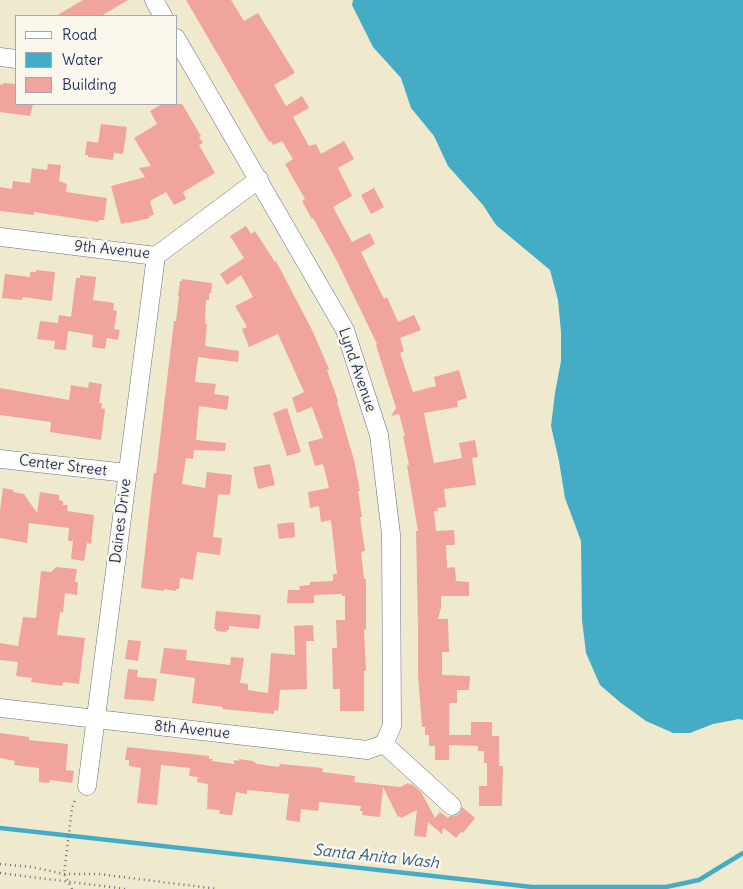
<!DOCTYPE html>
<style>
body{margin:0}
#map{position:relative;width:743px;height:889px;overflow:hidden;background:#efe9ce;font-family:Delius,sans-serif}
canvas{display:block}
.legend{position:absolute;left:15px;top:15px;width:162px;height:90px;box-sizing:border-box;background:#fbf7ec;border:1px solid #a1a7b3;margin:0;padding:6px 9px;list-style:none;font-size:15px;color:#1b2f5e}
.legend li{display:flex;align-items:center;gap:10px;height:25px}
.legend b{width:25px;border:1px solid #a1a7b3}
</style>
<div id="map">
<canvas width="743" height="889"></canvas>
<ul class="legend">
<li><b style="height:6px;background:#fff"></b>Road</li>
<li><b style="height:14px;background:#45acc5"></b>Water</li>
<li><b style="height:14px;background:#f1a49e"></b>Building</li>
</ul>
</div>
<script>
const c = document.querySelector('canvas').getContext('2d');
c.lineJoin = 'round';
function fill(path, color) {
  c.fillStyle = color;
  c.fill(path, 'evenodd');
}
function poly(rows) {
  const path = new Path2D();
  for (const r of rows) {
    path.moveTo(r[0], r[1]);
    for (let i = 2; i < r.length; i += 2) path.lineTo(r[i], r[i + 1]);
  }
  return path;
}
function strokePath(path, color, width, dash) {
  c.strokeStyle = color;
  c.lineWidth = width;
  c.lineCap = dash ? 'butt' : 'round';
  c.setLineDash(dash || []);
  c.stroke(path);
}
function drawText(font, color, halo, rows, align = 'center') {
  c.font = font + ' Delius,sans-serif';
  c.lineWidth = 5;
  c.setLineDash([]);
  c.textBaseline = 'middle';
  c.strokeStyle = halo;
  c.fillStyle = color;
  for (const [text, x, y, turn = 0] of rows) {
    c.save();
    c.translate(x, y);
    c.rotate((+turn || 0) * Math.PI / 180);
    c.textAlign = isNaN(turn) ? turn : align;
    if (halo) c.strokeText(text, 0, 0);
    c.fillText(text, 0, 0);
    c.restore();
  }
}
fill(poly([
 [353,0,743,0,743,720,739,719,713,724,690,733,673,733,646,721,621,703,600,685,586,653,582,620,581,541,565,498,559,461,551,426,555,393,561,361,561,332,558,300,550,270,496,225,483,205,448,166,434,136,411,108,401,78,373,47,352,5]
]), '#45acc5');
strokePath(poly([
 [0,828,532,887,666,887,699,880,743,853]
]), '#45acc5', 4.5);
fill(poly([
 [83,0,128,0,101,16,56,16],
 [186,0,231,0,244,21,258,13,295,73,274,85,286,106,302,96,309,108,293,117,309,146,316,144,321,154,344,141,354,159,338,168,352,196,333,207,352,242,370,233,375,244,361,252,384,299,387,297,398,322,414,315,421,330,400,338,404,351,400,353,413,392,436,386,434,377,459,370,467,398,457,401,458,407,424,413,434,463,462,458,459,443,475,440,478,457,472,458,476,485,444,489,446,507,437,508,438,511,434,511,436,531,454,530,455,545,446,545,447,568,455,567,456,581,469,582,469,596,441,596,441,608,438,619,448,619,449,652,442,652,442,675,470,676,469,690,457,690,457,703,449,703,449,735,471,735,471,722,492,722,492,736,499,736,499,766,503,766,502,806,479,806,479,786,487,786,487,763,484,763,484,751,478,751,478,746,449,745,449,760,435,760,435,746,429,746,429,735,425,735,425,727,422,727,418,674,418,626,416,531,418,531,407,465,409,465,403,436,405,436,399,414,391,416,396,408,376,345,377,344,336,259,313,218,312,219,302,201,305,199,285,164,293,159,282,141,273,145,271,141,269,142],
 [3,83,16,84,16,104,33,104,30,116,0,112,0,84,3,85],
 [162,104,182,104,201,136,199,137,203,143,199,145,215,173,183,192,186,199,174,205,166,192,150,201,154,215,149,216,150,218,128,223,128,222,121,224,111,186,145,177,139,168,151,166,134,138,157,124,150,111],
 [101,124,127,127,123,154,114,153,113,160,88,157,88,155,85,155,87,141,98,143],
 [48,164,61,165,59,181,67,184,66,192,107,198,104,220,99,220,98,222,34,212,34,215,0,211,0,187,12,189,13,181,30,183,32,168,47,170],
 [374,188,384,207,371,214,361,195],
 [246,226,251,234,255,231,275,262,276,261,312,330,329,369,327,370,338,401,337,402,354,460,360,491,358,491,362,517,360,517,365,551,361,552,364,579,366,579,366,629,364,630,366,671,364,671,364,711,340,711,340,689,333,689,332,648,337,648,336,620,345,620,345,596,342,596,342,594,314,595,314,603,287,603,288,590,300,590,299,586,310,585,310,582,333,581,333,574,337,574,331,520,321,522,319,506,310,508,308,492,329,488,323,464,315,466,308,442,323,438,312,407,297,413,292,398,304,392,278,334,249,347,242,329,247,327,235,306,253,297,241,275,227,285,220,274,244,258,230,236],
 [36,270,55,272,52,301,23,297,22,300,2,298,5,274,30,277,30,272,36,272],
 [80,275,96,277,93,300,114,303,113,310,117,311,114,329,120,330,118,340,107,338,105,349,92,347,93,335,68,331,66,350,54,349,55,341,37,339,40,321,58,323,59,315,71,317,76,278,80,278],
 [182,279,212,283,211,293,209,293,209,300,206,300,205,324,207,324,205,346,239,351,238,362,198,357,195,382,216,384,214,394,229,396,227,410,199,406,196,440,226,443,225,451,194,450,193,459,186,458,182,484,205,488,207,472,232,475,230,494,228,495,219,494,218,496,213,537,222,538,220,555,197,552,193,580,180,578,179,589,176,589,176,591,164,589,164,591,141,588,152,488,154,473,156,473,174,321,176,321,179,296,178,296,180,281,182,281],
 [89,382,102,384,99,403,102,403,101,408,105,409,101,440,50,432,51,422,0,415,0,388,69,400,71,385,88,388],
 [287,408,301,452,287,456,273,413],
 [270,464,275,485,258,489,253,467],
 [3,488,14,490,13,492,24,494,37,513,40,492,59,495,59,500,63,501,63,505,68,505,67,511,94,515,91,544,87,543,84,561,71,559,73,541,68,541,69,528,29,523,27,543,0,538,0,511],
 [294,522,295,537,279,539,277,524],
 [56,567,77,569,75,582,78,582,77,595,65,593,63,613,60,612,57,635,85,638,79,684,63,682,62,686,31,682,32,678,16,676,18,662,0,660,0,643,18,646,23,617,36,618,41,571,51,572],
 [216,611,261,615,259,629,229,626,229,630,227,630,226,632,216,631,216,629,214,629],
 [313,625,314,641,306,641,307,689,280,690,278,711,274,710,274,714,222,709,223,707,192,703,195,678,160,673,164,648,187,650,186,660,230,665,231,657,244,658,240,683,248,684,248,690,268,693,271,653,295,655,294,626],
 [128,640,141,641,138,661,125,659],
 [128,669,138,670,137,677,157,679,154,701,124,699],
 [0,733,29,737,29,740,68,744,66,770,74,771,72,783,50,780,49,783,39,782,39,768,14,765,15,761,0,758],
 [127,747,209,756,209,759,213,759,212,761,234,764,234,760,239,761,239,759,253,761,257,764,279,767,280,764,323,768,322,772,355,776,354,782,400,787,408,783,410,785,412,784,421,792,435,818,440,812,448,818,450,816,456,816,460,813,462,807,475,818,463,833,461,832,456,838,444,828,442,831,443,835,428,822,426,837,414,836,417,810,401,818,400,816,398,817,383,787,380,817,362,815,363,811,360,811,361,806,319,802,318,811,301,809,300,822,286,820,289,794,247,790,247,794,236,792,232,815,219,814,220,810,207,809,208,784,197,782,198,777,189,776,190,768,161,765,157,805,137,803,141,768,129,766,129,760,125,760]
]), '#f1a49e');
const minor = poly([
 [154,0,163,16],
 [176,38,345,330,379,435,391,534,392,726,384,744],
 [0,57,16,59],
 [0,237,156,256,259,179],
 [0,459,127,473],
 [0,708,367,750,384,744],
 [384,744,452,806],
 [87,786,156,256]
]);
strokePath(minor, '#657085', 19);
strokePath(poly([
 [0,864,32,867,64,874,99,874,218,889],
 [0,873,126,889],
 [72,889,64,874,72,808,76,798]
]), '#657085', 2.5, [1, 4]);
strokePath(minor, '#fff', 18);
drawText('15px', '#1b2f5e', '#fbf7ec', [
 ["9th Avenue",112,250,6],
 ["Lynd Avenue",357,370,71],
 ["Center Street",63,466,7],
 ["Daines Drive",121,521,-83],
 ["8th Avenue",192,730,6]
]);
drawText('italic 16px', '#2a5b82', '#fbf7ec', [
 ["Santa Anita Wash",376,857,6]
]);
</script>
